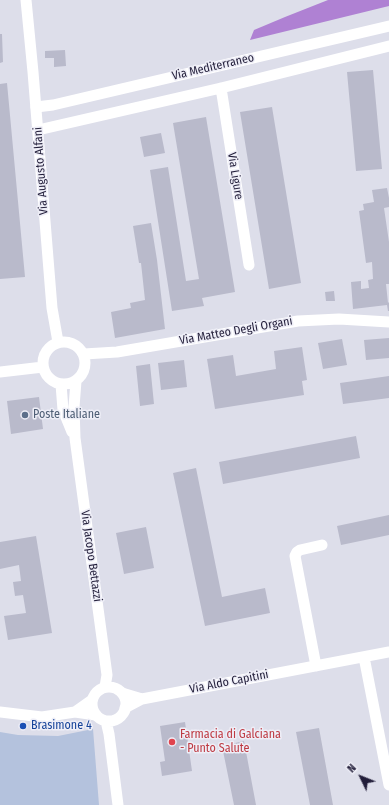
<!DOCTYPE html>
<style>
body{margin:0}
#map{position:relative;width:389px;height:805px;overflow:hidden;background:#dddeea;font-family:"Fira Sans Condensed",sans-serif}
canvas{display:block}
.north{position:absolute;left:341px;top:757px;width:40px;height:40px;-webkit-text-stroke:3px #eeeef7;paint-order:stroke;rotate:313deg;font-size:11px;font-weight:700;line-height:16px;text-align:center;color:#221e3a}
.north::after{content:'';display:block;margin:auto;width:14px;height:18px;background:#221e3a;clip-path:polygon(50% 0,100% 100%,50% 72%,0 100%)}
</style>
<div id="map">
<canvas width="389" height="805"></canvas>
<div class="north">N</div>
</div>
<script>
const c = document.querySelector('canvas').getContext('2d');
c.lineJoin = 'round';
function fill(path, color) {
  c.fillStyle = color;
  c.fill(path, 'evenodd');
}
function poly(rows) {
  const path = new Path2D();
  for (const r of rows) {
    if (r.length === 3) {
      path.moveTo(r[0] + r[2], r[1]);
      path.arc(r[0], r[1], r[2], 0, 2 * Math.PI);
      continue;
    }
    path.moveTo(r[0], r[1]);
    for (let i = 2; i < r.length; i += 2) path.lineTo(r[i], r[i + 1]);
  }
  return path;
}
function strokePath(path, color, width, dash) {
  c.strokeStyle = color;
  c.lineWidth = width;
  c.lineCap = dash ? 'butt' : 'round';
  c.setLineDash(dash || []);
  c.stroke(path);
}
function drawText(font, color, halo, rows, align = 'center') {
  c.font = font + ' "Fira Sans Condensed",sans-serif';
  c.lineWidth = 3;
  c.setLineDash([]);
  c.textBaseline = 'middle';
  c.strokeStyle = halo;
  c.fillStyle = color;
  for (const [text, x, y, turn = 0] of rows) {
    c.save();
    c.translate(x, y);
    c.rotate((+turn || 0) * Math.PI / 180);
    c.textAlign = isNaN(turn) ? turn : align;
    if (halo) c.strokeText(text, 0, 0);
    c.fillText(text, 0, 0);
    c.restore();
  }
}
fill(poly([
 [93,729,99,805,0,805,0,732,18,735,58,736]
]), '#b4c2dd');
fill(poly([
 [328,0,389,0,389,6,250,40,254,30,285,17]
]), '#af81d3');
fill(poly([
 [0,34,2,34,3,62,0,63],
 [65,50,66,66,54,67,54,58,45,58,45,51],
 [373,70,382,169,356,171,347,72],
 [7,83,25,277,0,279,0,84],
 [272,107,301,283,269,289,240,112],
 [206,117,235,292,202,298,204,306,172,311,150,170,168,167,186,281,199,279,173,123],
 [161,133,165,153,144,157,140,137],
 [387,188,389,198,389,207,384,208,389,242,389,284,386,284,388,303,389,302,389,311,388,311,387,305,353,309,351,282,361,281,361,289,369,288,368,280,373,279,372,262,366,263,359,211,364,210,363,204,374,202,372,190],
 [151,223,157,260,165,329,115,338,111,312,131,308,130,303,145,300,141,263,139,263,133,226],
 [334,291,335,301,326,301,325,292],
 [389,338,389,358,366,360,364,340],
 [342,339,347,365,323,369,318,343],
 [302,347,307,380,302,381,304,395,215,409,207,359,233,355,236,376,276,369,274,351],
 [184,360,187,387,161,390,158,363],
 [150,364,154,404,140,406,136,366],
 [389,376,389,398,343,404,340,383],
 [39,397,43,429,11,434,7,401],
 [356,436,360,458,223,484,219,462],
 [196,468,222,597,265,588,270,613,205,626,173,473],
 [389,515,389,535,341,545,337,526],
 [146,527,154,568,124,574,116,533],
 [36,536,52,633,8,640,4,616,26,613,23,595,15,596,13,582,21,581,19,565,0,569,0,542],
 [185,722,192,771,162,776,160,762,165,761,160,726],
 [319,728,333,805,310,805,296,732],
 [244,741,256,805,234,805,222,746]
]), '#b9bacb');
strokePath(poly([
 [221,88,249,265],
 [36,107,53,105,389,26],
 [38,130,221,88,389,46],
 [364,657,389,785],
 [316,666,295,556,297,552,300,550,322,545],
 [122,693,142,699],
 [125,708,142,699,389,652],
 [0,712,42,717,75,712,96,715],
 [75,712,92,700]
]), '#fff', 11);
strokePath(poly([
 [26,0,33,72,52,308,58,342],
 [64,363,21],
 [84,354,117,352,298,321,339,319,389,322],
 [0,372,43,367],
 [76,381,74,407,75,438,107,675,105,687],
 [61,384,63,410,72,432],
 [109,704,17],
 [106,721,109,734,118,805]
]), '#fff', 11);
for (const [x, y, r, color] of [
 [25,415,4,"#5c6f8a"],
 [23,726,4,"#1a4fb4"],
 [172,742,4,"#e0444e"]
]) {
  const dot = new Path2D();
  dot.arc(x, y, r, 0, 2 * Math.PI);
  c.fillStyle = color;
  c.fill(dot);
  strokePath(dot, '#eeeef7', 1.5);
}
drawText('12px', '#221e3a', '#eeeef7', [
 ["Via Mediterraneo",213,67,-13],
 ["Via Augusto Alfani",41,171,-94],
 ["Via Ligure",235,176,81],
 ["Via Matteo Degli Organi",236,331,-10],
 ["Via Jacopo Bettazzi",91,556,82],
 ["Via Aldo Capitini",229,682,-11]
]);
drawText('12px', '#4e5e75', '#eeeef7', [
 ["Poste Italiane",33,415]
], 'left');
drawText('12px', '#164399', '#eeeef7', [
 ["Brasimone 4",31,726]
], 'left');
drawText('12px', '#be3a42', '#eeeef7', [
 ["Farmacia di Galciana",180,735],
 ["- Punto Salute",180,749]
], 'left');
</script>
